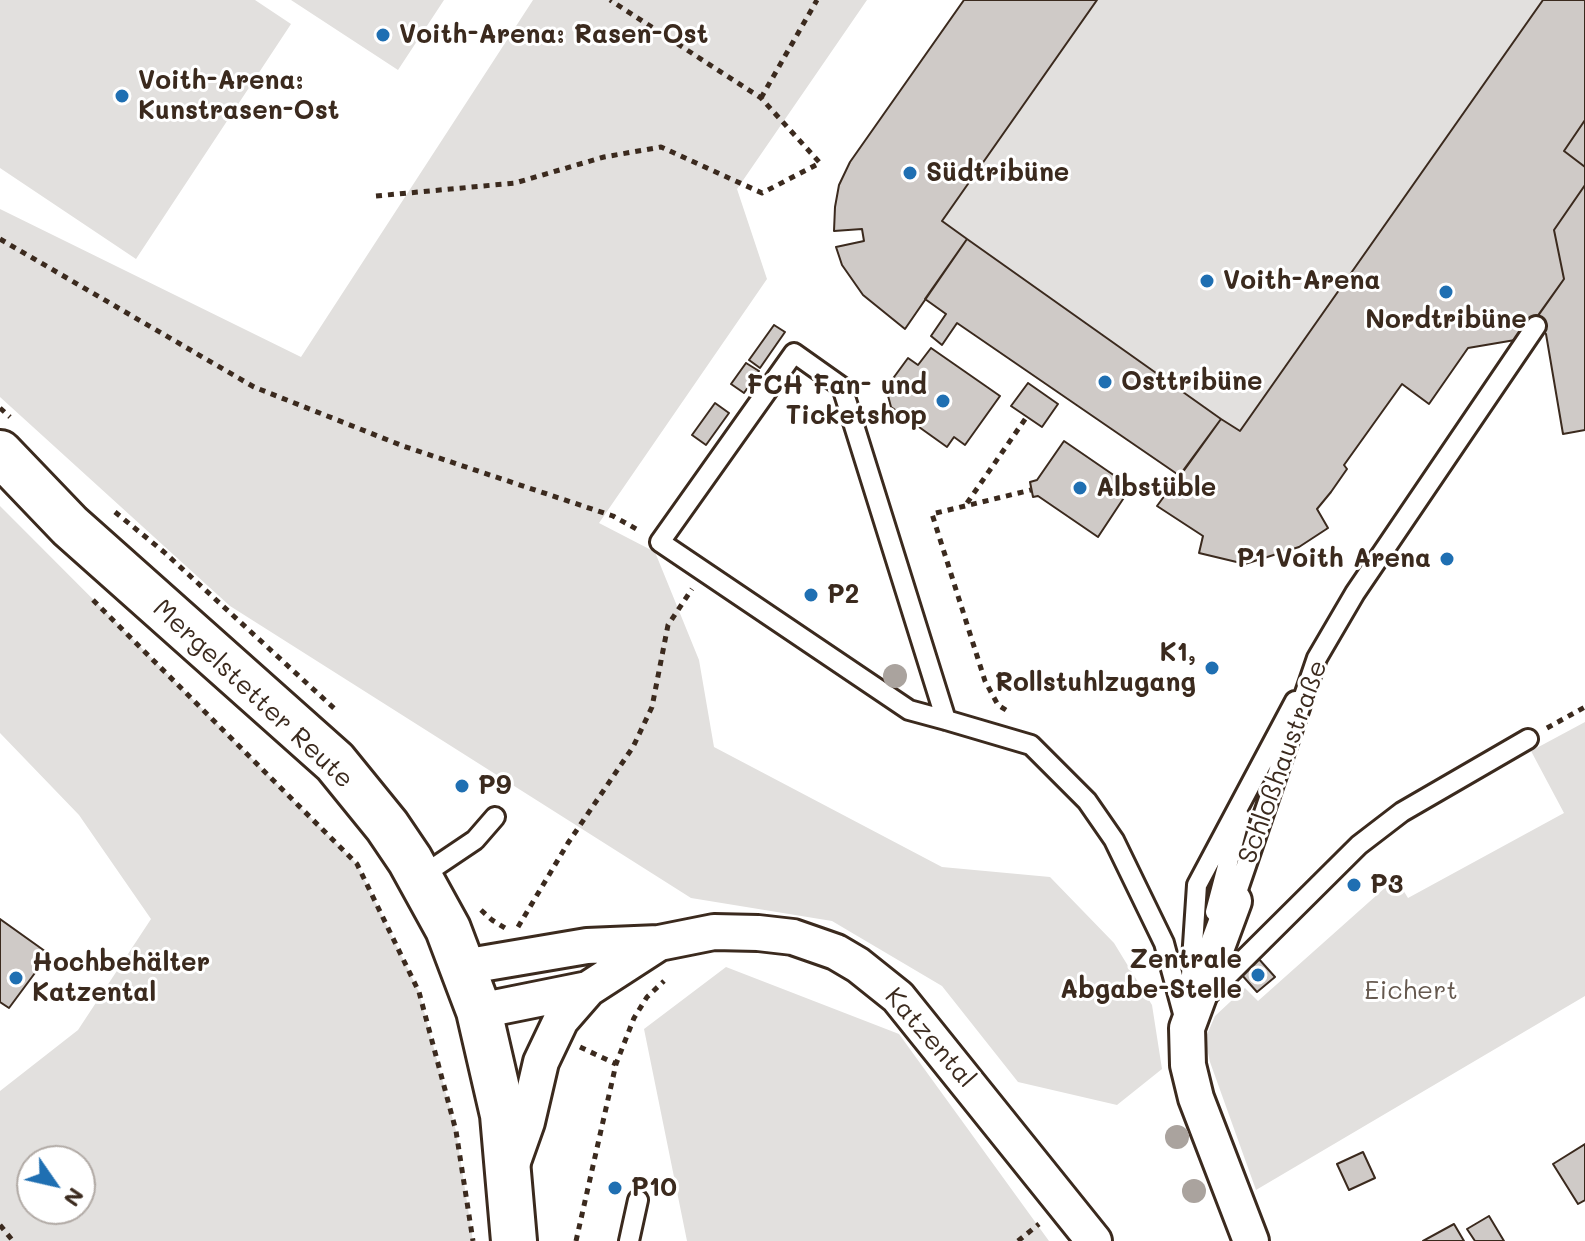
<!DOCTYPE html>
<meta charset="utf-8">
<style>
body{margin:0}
#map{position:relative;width:1585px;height:1241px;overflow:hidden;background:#fff;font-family:Mali,sans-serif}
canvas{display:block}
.north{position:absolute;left:16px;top:1145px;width:80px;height:80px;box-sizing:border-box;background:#fff;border:2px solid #b1aaa5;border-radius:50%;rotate:124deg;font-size:22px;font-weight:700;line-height:32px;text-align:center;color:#3b2a1e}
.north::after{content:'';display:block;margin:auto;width:28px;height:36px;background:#1f6fb2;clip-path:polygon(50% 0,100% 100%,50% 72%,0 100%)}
</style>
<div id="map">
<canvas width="1585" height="1241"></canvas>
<div class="north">N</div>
</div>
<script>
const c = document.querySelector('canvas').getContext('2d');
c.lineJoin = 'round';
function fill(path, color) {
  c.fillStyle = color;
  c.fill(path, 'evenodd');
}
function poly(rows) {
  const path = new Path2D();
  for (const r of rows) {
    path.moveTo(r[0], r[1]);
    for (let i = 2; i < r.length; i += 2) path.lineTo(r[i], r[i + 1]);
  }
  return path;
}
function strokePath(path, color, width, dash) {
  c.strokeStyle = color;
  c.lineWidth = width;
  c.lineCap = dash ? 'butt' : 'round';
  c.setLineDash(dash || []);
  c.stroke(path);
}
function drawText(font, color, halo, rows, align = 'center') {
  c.font = font + ' Mali,sans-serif';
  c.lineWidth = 6;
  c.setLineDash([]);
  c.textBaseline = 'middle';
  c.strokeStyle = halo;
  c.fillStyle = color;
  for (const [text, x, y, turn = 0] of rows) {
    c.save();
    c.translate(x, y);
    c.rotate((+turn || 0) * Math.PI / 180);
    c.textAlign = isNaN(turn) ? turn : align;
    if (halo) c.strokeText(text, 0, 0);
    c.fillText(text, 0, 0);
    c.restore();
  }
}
fill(poly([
 [0,0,255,0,291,24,136,259,0,168],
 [291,0,444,0,398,70],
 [533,0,867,0,737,189,767,279,599,523,655,552,699,660,714,747,942,867,1050,877,1114,943,1152,1005,1162,1069,1117,1105,1018,1082,942,986,832,921,691,898,230,606,0,397,0,209,301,357],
 [964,0,1585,0,1564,279,1521,339,1468,348,1429,404,1402,384,1345,465,1347,469,1331,492,1317,509,1328,528,1299,547,1245,564,1199,553,1202,535,1157,506,1179,475,958,324,942,345,931,336,946,314,926,299,905,329,863,295,842,265,836,247,863,241,862,229,834,231,839,185,850,162],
 [0,506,357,864,419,992,456,1131,473,1241,0,1241,0,1091,78,1030,151,919,79,815,0,733],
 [32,1161,80,1161,80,1209,32,1209],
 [1585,722,1585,996,1256,1190,1210,1062,1205,1039,1215,1016,1245,988,1258,1001,1387,886,1400,885,1408,898,1564,813,1531,751],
 [726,967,899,1034,1049,1241,687,1241,644,1029]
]), '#e2e0de');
const building = poly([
 [964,0,1097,0,942,221,967,239,905,329,863,295,842,265,836,247,864,241,862,229,834,231,835,207,839,185,850,162,964,0],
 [1543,0,1585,0,1585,120,1564,151,1585,167,1585,185,1554,230,1564,279,1521,339,1468,348,1429,404,1402,384,1344,465,1347,469,1331,492,1317,509,1328,528,1325,530,1299,547,1245,564,1199,553,1203,536,1157,506,1221,419,1240,431,1543,0],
 [1585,120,1585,167,1564,151,1585,120],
 [1585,185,1585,430,1563,434,1546,334,1533,323,1564,279,1554,230,1585,185],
 [967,239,1221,419,1180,476,957,323,942,345,931,336,946,314,925,299,967,239],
 [774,325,785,332,760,368,749,360,774,325],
 [931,348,1000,396,965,445,954,437,947,447,891,407,886,388,908,358,918,365,931,348],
 [746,363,759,371,744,393,731,384,746,363],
 [1028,383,1058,404,1042,427,1011,406,1028,383],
 [715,403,729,413,706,445,692,435,715,403],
 [1064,441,1131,487,1098,537,1038,496,1033,497,1030,482,1037,480,1064,441],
 [0,919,49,954,9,1008,0,1002,0,919],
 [1258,958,1275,977,1257,992,1241,974,1258,958],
 [1585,1144,1585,1200,1578,1204,1553,1164,1585,1144],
 [1363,1152,1375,1178,1349,1190,1337,1164,1363,1152],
 [1489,1216,1504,1241,1475,1241,1467,1229,1489,1216],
 [1454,1224,1464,1241,1423,1241,1454,1224]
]);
fill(building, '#cfcac7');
strokePath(building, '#3b2a1e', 2);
const service = poly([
 [946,720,842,387,794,353,660,542,909,710,946,720,1031,745,1087,801,1114,840,1164,943,1185,1021],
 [420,877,475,840,495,817],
 [1234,901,1317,658,1355,593,1536,326],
 [1215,912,1240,817],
 [1190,990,1197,885,1295,701],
 [1205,998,1359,845,1402,812,1528,739],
 [629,1241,638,1200]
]);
const minor = poly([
 [1234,901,1187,1028,1188,1065,1196,1098,1251,1241],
 [463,967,587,946,659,943,714,932,758,933,793,937,836,952,858,965,898,997,1094,1241],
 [479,1011,588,989],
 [511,1167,527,1122,541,1062,561,1020,588,989,659,943]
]);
const tertiary = poly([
 [0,453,70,526,335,762,387,826,410,860,448,929,479,1011,503,1115,514,1241]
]);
strokePath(service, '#3b2a1e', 24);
strokePath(minor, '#3b2a1e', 40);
strokePath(tertiary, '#3b2a1e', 50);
strokePath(poly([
 [761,98,817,0],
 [376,196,515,183,604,157,661,147,762,193,820,163,761,98,610,0],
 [0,239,254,387,403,446,613,516,640,531],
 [0,408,10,417],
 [967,503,1028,415],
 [115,512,164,552,337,711],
 [93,600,357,864,419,992,456,1131,473,1241],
 [1006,710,998,705,985,681,932,514,1031,490],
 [1547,728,1585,707],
 [481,910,492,920,505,928],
 [518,927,568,843,633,747,652,707,668,625,692,589],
 [580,1047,616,1064],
 [0,1225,13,1241],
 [576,1241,616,1064,634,1018,647,997,664,981],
 [1018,1241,1039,1224]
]), '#3b2a1e', 5, [6, 6]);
strokePath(service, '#fff', 18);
strokePath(minor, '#fff', 34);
strokePath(tertiary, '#fff', 44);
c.fillStyle = '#aaa39e';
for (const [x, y] of [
 [895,676],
 [1177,1137],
 [1194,1191]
]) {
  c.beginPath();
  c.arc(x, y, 12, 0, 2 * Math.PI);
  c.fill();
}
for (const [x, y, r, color] of [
 [383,35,8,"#1f6fb2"],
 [122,96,8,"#1f6fb2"],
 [910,173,8,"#1f6fb2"],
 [1207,281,8,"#1f6fb2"],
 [1446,292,8,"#1f6fb2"],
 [1105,382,8,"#1f6fb2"],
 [943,401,8,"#1f6fb2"],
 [1080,488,8,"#1f6fb2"],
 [1447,559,8,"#1f6fb2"],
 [811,595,8,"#1f6fb2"],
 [1212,668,8,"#1f6fb2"],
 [462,786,8,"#1f6fb2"],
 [1354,885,8,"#1f6fb2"],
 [1258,975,8,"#1f6fb2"],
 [16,978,8,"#1f6fb2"],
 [615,1188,8,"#1f6fb2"]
]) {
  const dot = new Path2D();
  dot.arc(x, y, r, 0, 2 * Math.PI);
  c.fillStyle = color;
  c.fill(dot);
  strokePath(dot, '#fff', 3);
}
drawText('bold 26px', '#3b2a1e', '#fff', [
 ["Voith-Arena: Rasen-Ost",399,35],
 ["Voith-Arena:",138,81],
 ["Kunstrasen-Ost",138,111],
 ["Südtribüne",926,173],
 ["Voith-Arena",1223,281],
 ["Nordtribüne",1446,320,"center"],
 ["Osttribüne",1121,382],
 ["FCH Fan- und",927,386,"right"],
 ["Ticketshop",927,416,"right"],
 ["Albstüble",1096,488],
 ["P1 Voith Arena",1431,559,"right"],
 ["P2",827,595],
 ["K1,",1196,653,"right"],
 ["Rollstuhlzugang",1196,683,"right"],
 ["P9",478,786],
 ["P3",1370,885],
 ["Zentrale",1242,960,"right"],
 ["Abgabe-Stelle",1242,990,"right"],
 ["Hochbehälter",32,963],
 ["Katzental",32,993],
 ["P10",631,1188]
], 'left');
drawText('26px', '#3b2a1e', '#fff', [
 ["Mergelstetter Reute",253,694,43],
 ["Schloßhaustraße",1283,762,-70],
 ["Katzental",930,1038,49]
]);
drawText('26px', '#65584e', '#fff', [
 ["Eichert",1411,991]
]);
</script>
